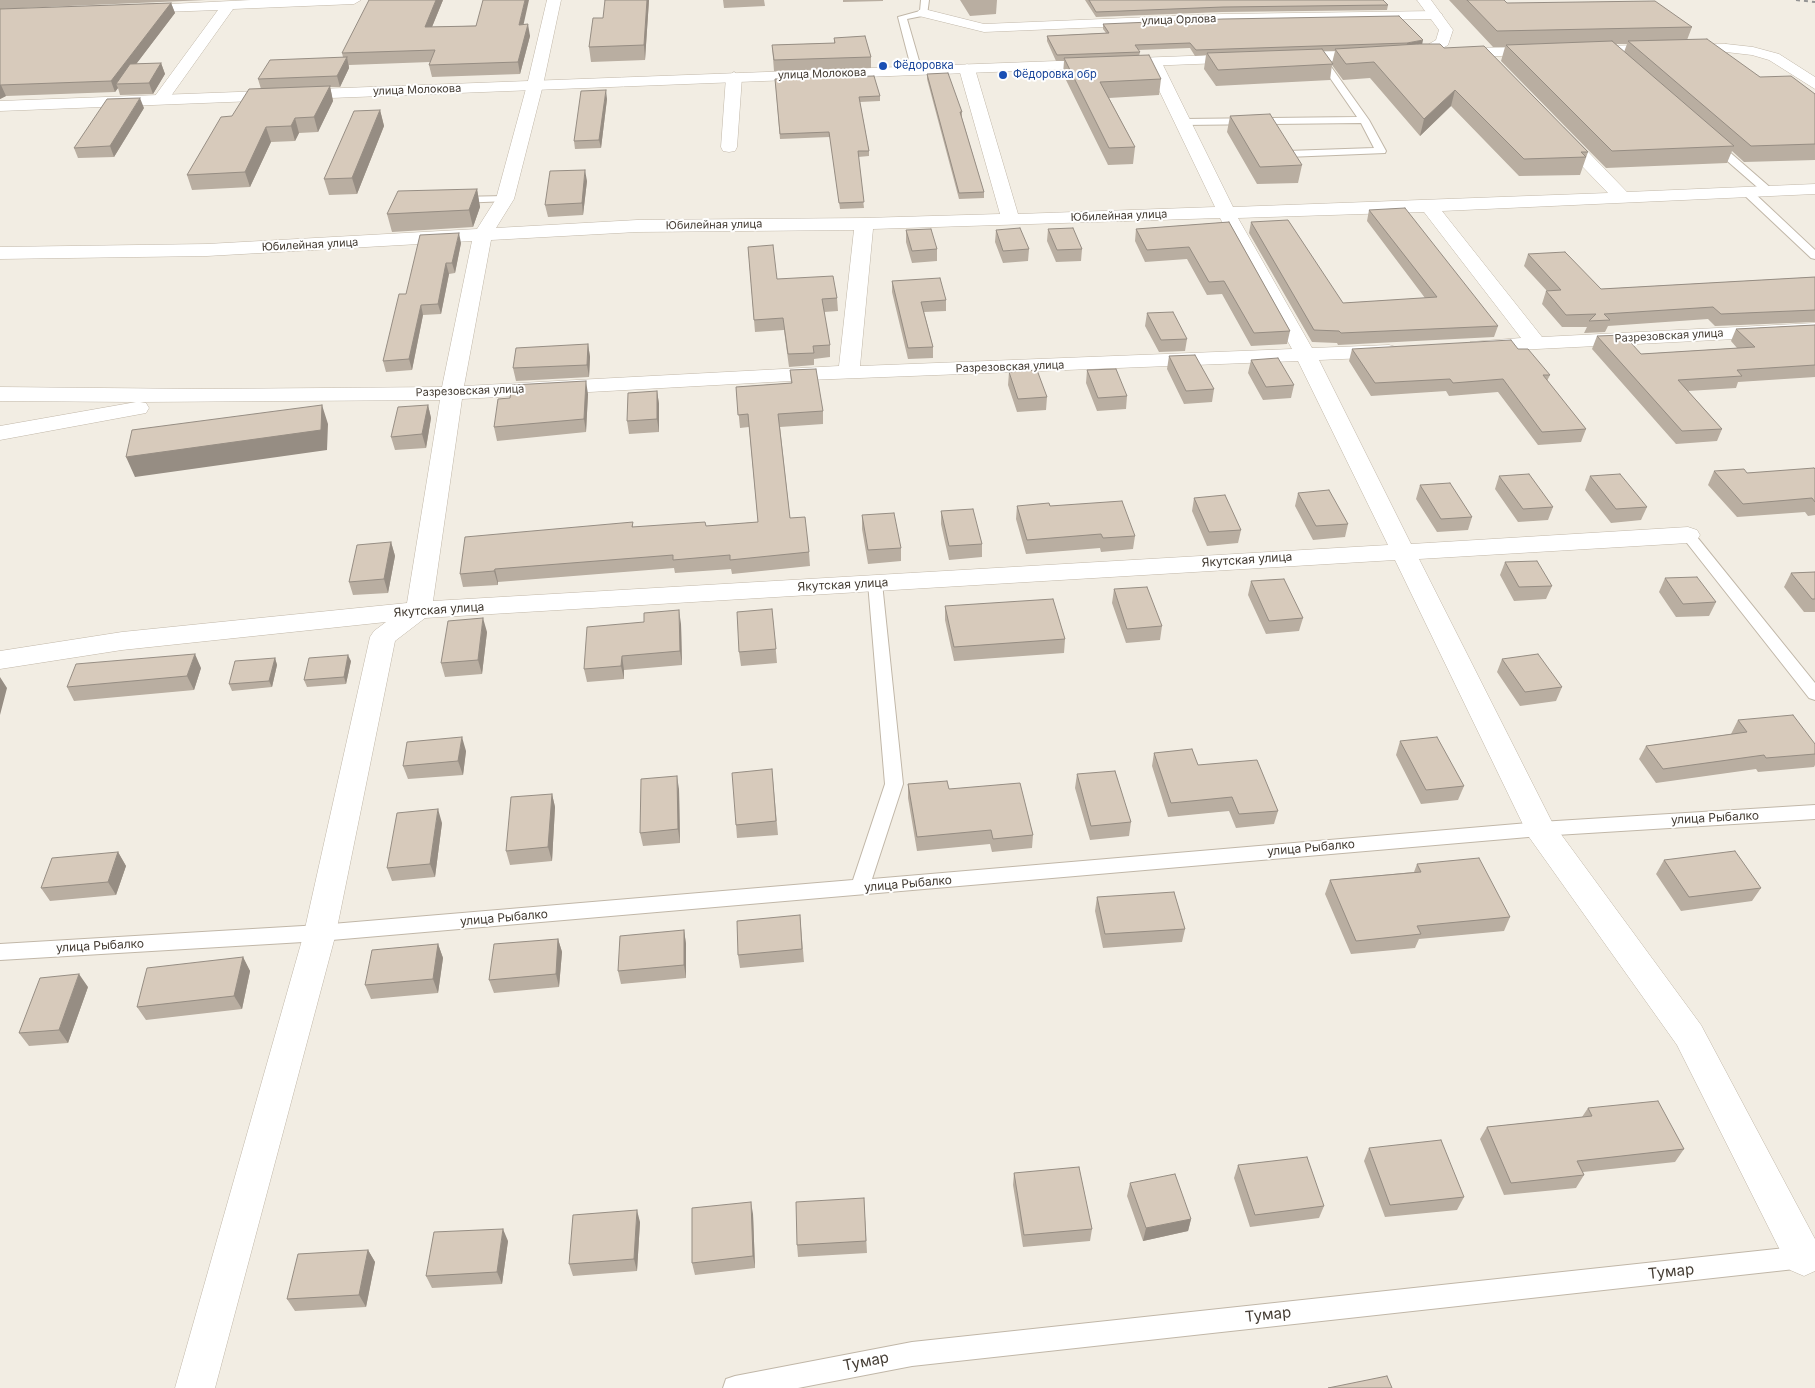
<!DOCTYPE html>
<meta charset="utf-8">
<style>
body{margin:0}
canvas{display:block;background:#f2ede3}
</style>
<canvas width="1815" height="1388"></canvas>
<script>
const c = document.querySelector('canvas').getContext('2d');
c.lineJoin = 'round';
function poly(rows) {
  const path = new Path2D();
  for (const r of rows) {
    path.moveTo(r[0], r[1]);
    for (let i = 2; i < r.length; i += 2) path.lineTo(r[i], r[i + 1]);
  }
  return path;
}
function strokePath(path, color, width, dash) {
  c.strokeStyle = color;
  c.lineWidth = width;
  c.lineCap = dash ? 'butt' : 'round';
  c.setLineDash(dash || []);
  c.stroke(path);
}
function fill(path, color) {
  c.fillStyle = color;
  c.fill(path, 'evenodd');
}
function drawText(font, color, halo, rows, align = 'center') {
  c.font = font + ' Inter,sans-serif';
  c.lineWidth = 4;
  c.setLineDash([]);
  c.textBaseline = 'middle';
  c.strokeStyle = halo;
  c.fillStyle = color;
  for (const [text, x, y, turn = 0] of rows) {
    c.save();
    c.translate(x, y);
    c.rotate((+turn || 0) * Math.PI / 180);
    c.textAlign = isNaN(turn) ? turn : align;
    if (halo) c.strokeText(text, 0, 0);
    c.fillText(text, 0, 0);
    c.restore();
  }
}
const service = poly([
 [921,0,929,0,927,15,907,19,922,71,917,74,912,71,898,17,920,11,921,0],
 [1319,53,1322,54,1369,120,1386,151,1385,153,1287,157,1282,154,1287,151,1374,148,1361,123,1183,125,1178,122,1183,119,1357,117,1315,56,1319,53],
 [1710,142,1718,142,1772,189,1772,193,1764,193,1710,146,1710,142],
 [1747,189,1751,190,1815,250,1815,259,1811,258,1743,194,1742,192,1747,189],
 [505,196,510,199,509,201,458,203,453,200,458,197,505,196],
 [1688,531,1693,532,1815,683,1815,700,1809,698,1683,538,1681,535,1683,532,1688,531],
 [875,578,882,583,903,784,872,879,1540,822,1815,805,1815,819,1540,836,320,941,0,960,0,944,320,925,853,880,885,784,868,583,875,578],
 [1804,1246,1812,1249,1815,1256,1812,1265,1804,1268,912,1366,798,1388,723,1388,726,1379,735,1376,912,1342,1804,1246]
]);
const minor = poly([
 [251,0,361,0,354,4,233,9,166,103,154,103,152,100,218,10,135,13,130,12,128,9,130,6,251,0],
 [547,0,561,0,543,85,514,199,496,228,637,220,864,218,1000,214,959,69,967,64,975,69,1018,214,1215,207,1146,63,1154,58,1162,63,1233,207,1608,193,1553,136,1551,132,1553,128,1559,127,1565,128,1627,192,1815,184,1815,194,1442,211,1542,337,1815,323,1815,335,1477,352,1470,350,1467,346,1470,342,1521,338,1424,212,1238,218,1312,348,1389,345,1396,347,1399,351,1396,355,1389,357,1319,360,1411,544,1688,527,1697,530,1700,535,1697,540,1688,543,1419,559,1552,822,1701,1025,1815,1239,1815,1271,1804,1276,1790,1270,1677,1045,1529,837,1395,560,425,618,395,641,336,933,215,1388,175,1388,304,933,370,637,374,631,386,622,122,650,0,669,0,651,122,632,407,603,440,400,140,402,146,403,149,408,146,413,0,440,0,426,136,402,0,401,0,387,204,389,442,387,472,241,207,256,0,259,0,247,207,244,477,229,496,199,527,85,547,0],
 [1220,218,1292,349,860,366,873,229,1220,218],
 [854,230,839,366,464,386,491,240,637,232,854,230],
 [1298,361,1388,545,433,601,462,399,808,380,1298,361],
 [924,9,984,24,1222,14,1436,11,1443,15,1436,19,1222,22,984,32,919,16,917,13,919,10,924,9],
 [1726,44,1753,47,1779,54,1815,77,1815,89,1769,60,1752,55,1726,52,1583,54,1576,50,1583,46,1726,44],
 [1543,47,1550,51,1548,54,1453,58,1445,53,1453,48,1543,47],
 [734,72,742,77,737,147,735,151,729,152,723,151,721,147,726,77,734,72]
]);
const tertiary = poly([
 [1417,0,1431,0,1453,30,1448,45,1434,53,1406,60,1290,62,1282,57,1290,52,1406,50,1424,47,1436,40,1439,30,1417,0],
 [1242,54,1247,56,1250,59,1247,62,0,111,0,101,1242,54]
]);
strokePath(service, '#c1b7a8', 2);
strokePath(minor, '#c1b7a8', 1);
strokePath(tertiary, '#c1b7a8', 1);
fill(service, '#fff');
fill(minor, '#fff');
fill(tertiary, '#fff');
strokePath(poly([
 [1796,0,1815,2]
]), '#949494', 2, [4, 4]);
fill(poly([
 [0,0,206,0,0,9],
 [443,0,432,27,524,24,530,36,520,74,432,77,429,65,430,62,349,65,349,68,340,87,330,87,333,101,318,132,299,133,295,141,271,142,250,187,192,190,187,175,232,116,261,89,258,79,343,57,342,53],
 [649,0,645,60,591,62,589,47,603,18],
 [723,0,764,0,765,6,724,8],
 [843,0,883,0,883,1,843,2],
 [960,0,997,0,996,14,970,16],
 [1085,0,1383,0,1388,5,1387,10,1222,12,1096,17],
 [1449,0,1504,0,1507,3,1692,27,1687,40,1760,77,1815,94,1815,160,1744,162,1732,151,1727,163,1606,168,1501,61,1505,47,1493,47],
 [1616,44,1627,44,1624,52],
 [171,3,175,13,136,64,161,63,165,74,153,94,120,95,118,88,115,92,6,96,0,99,0,9],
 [1103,24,1422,44,1444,48,1588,152,1580,175,1519,176,1451,106,1420,136,1370,78,1343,80,1332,65,1330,80,1216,86,1204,69,1206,55,1195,56,1190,48,1138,50,1140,52,1139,56,1161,79,1159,95,1109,98,1135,147,1133,164,1108,165,1063,74,1064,61,1056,61,1047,41,1047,36,1106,33,1103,29],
 [1323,51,1335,51,1332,63],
 [834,38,871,57,871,68,774,71,772,45,834,43],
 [927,74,962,112,962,118,984,192,984,198,959,199,927,79],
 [775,79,880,96,880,101,860,102,869,151,869,156,858,157,864,208,840,209,830,137,780,139],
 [607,99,601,148,575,149,574,141],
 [144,108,114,157,78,158,74,148],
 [380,110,384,126,357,194,329,195,324,179],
 [1230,116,1302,165,1298,183,1257,184,1227,132],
 [587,181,583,215,548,217,545,205],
 [477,189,480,207,473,227,392,232,387,214],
 [1369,210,1498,326,1494,337,1338,345,1337,343,1312,342,1249,233,1251,222,1343,303,1425,298,1367,221],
 [1229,222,1290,331,1287,344,1251,346,1222,294,1207,295,1187,259,1145,262,1135,241,1136,229],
 [1048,229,1082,249,1081,261,1056,262,1047,241],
 [906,230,937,249,937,261,912,263,906,242],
 [996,230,1029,249,1028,261,1003,263,995,242],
 [461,243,455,273,449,274,441,314,423,315,412,370,386,372,383,361,406,294],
 [748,247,777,279,837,298,838,311,824,312,830,345,830,357,814,359,814,365,789,367,784,330,755,332],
 [1528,254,1601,289,1815,277,1815,322,1715,326,1708,319,1608,326,1605,332,1584,333,1587,327,1562,327,1542,304,1546,291,1547,291,1524,266],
 [892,281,946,300,946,311,924,312,933,347,933,358,908,359,892,292],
 [1147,313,1187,339,1185,351,1159,352,1145,326],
 [1815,325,1815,377,1738,382,1736,388,1688,391,1722,429,1717,441,1676,444,1592,349,1597,336,1641,354,1737,348,1731,341,1736,329],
 [588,344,590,357,589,377,516,381,513,368],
 [1352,349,1518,349,1550,375,1547,381,1586,429,1581,442,1538,445,1498,392,1449,396,1446,391,1371,396,1349,361],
 [1169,356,1214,389,1212,402,1184,404,1167,369],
 [1251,360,1294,385,1291,398,1263,400,1248,373],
 [790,370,823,411,823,424,780,427,790,518,809,552,810,566,732,574,731,569,675,573,674,568,498,582,498,585,463,587,460,574,633,522,633,527,706,526,758,522,749,427,740,428,736,387,791,383],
 [1087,370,1127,396,1126,409,1097,411,1086,383],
 [1009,372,1047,397,1046,410,1017,412,1008,385],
 [657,391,659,404,659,432,629,434,627,421],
 [588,394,586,432,497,441,494,427,510,398],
 [428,405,431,418,426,448,395,450,391,437],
 [1815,469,1815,515,1808,516,1805,512,1737,517,1708,485,1714,471,1747,473],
 [1499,476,1553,507,1548,520,1518,522,1495,489],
 [1590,476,1647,507,1641,520,1611,523,1585,490],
 [1420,485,1472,517,1468,530,1437,532,1416,499],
 [1298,493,1348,524,1345,537,1313,540,1295,506],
 [1194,498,1241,530,1238,543,1207,546,1192,511],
 [1017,506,1050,506,1135,536,1133,549,1101,552,1100,548,1026,554,1016,519],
 [941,511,982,544,982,557,949,560,941,524],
 [862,515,901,548,901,561,868,564,862,529],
 [391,542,395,556,388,593,353,595,349,582],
 [1505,562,1552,586,1546,599,1514,601,1500,575],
 [1815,572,1815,612,1804,612,1784,587,1791,573],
 [1665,578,1716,602,1709,616,1676,617,1659,592],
 [1251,581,1303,618,1299,631,1266,634,1248,595],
 [1114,589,1162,626,1160,640,1126,643,1112,603],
 [945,606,1065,639,1064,653,954,661,945,620],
 [772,609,777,663,741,666,739,652],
 [681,624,682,665,624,670,624,679,587,682,584,669],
 [487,632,482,674,445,677,441,663],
 [275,658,277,665,272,687,232,691,229,684],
 [1502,659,1562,687,1556,701,1520,706,1497,672],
 [351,661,346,684,307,687,304,680],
 [201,668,194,690,74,701,67,687],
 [1738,720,1815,744,1815,765,1814,767,1758,772,1756,769,1656,783,1639,759,1646,746,1731,734],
 [1400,741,1464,786,1458,800,1421,804,1396,755],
 [466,751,463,775,408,779,403,766],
 [1154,753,1278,811,1274,824,1236,828,1229,811,1168,817,1152,766],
 [772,769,778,835,737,838,736,825],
 [1077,774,1131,822,1129,836,1090,840,1075,788],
 [908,784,949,789,1033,835,1032,848,992,852,990,844,917,851,908,798],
 [679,789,680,843,643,846,640,833],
 [552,794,555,807,552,861,510,865,506,851],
 [442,823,435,877,392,881,387,868],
 [118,852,126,866,116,895,50,901,41,888],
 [1664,860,1761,888,1752,901,1681,911,1656,874],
 [1417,864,1510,917,1504,931,1419,939,1415,948,1351,954,1325,894,1330,880,1414,872],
 [1097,897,1185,929,1182,942,1103,948,1095,911],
 [800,915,804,962,740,968,738,955],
 [684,930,686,944,686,978,621,984,618,971],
 [558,939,562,952,559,987,494,993,489,980],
 [438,944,443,958,438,993,371,999,365,985],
 [243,957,250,971,242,1009,146,1020,137,1007],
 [88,987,68,1043,29,1046,19,1033],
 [1588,1108,1684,1149,1675,1162,1583,1172,1584,1175,1576,1188,1504,1195,1480,1139,1487,1127,1582,1117],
 [1369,1148,1464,1197,1457,1210,1385,1217,1364,1161],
 [1238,1165,1324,1206,1319,1218,1250,1227,1234,1178],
 [1014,1173,1092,1229,1090,1241,1023,1247,1013,1185],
 [1130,1183,1191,1219,1188,1231,1143,1241,1127,1196],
 [864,1198,867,1253,798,1257,797,1245],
 [753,1214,755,1268,695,1275,692,1263],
 [640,1222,637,1271,573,1276,569,1264],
 [508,1241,502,1284,432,1288,426,1276],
 [368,1250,375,1262,366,1307,295,1311,287,1299]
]), '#b9aea1');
fill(poly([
 [436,0,443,0,427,39,425,27],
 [525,0,529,0,521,36,519,25],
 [647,0,649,0,645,60,644,45],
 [171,3,175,13,121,84,116,84,118,88,115,92,111,81],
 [528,24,530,36,520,74,518,62],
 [1423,40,1422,45,1406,48,1407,43],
 [347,57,349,68,340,87,337,76],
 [161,63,165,74,153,94,149,83],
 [0,85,1,85,6,96,0,99],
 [330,86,333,101,318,132,314,117],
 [606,90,607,99,601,148,599,140],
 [1455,90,1451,106,1420,136,1424,119],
 [140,98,144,108,114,157,110,146],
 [380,110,384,126,357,194,352,178],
 [295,118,299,133,295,141,291,126],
 [266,127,271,142,250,187,245,172],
 [585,170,587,181,583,215,582,203],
 [477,189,480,207,473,227,469,210],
 [459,233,461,243,455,273,452,263],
 [446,263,449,274,441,314,438,304],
 [421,305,423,315,412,370,409,359],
 [588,344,590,357,589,377,587,365],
 [586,381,588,394,586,432,584,419],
 [657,391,659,404,659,432,657,419],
 [322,405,328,424,327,450,135,477,126,457],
 [428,405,431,418,426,448,422,434],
 [391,542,395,556,388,593,384,579],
 [495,569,498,582,498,585,494,571],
 [679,610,681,624,682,665,680,651],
 [483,618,487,632,482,674,478,660],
 [195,654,201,668,194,690,187,676],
 [348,655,351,661,346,684,344,677],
 [622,656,624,670,624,679,621,666],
 [275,658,277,665,272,687,269,681],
 [0,677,7,688,0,715],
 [462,737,466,751,463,775,458,761],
 [677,776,679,789,680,843,678,829],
 [552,794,555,807,552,861,548,847],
 [438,809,442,823,435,877,430,864],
 [118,852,126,866,116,895,108,882],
 [684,930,686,944,686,978,684,965],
 [558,939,562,952,559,987,556,974],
 [438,944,443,958,438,993,433,979],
 [243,957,250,971,242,1009,234,996],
 [79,974,88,987,68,1043,59,1030],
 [751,1202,753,1214,755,1268,753,1256],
 [637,1210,640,1222,637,1271,634,1259],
 [1191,1219,1188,1231,1143,1241,1146,1228],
 [503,1229,508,1241,502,1284,497,1272],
 [368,1250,375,1262,366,1307,359,1295]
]), '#968d83');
const building = poly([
 [369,0,436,0,425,27,476,26,483,0,525,0,519,25,528,24,518,62,429,65,435,50,342,53,369,0],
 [605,0,647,0,644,45,589,47,593,18,603,18,605,0],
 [1089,0,1383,0,1388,5,1223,7,1096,12,1089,0],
 [1467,0,1504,0,1507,3,1655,1,1692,27,1497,31,1467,0],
 [171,3,111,81,0,85,0,9,171,3],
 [1399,16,1423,40,1407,43,1196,50,1190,43,1135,45,1140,52,1057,55,1047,36,1109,33,1103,24,1223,19,1399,16],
 [865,36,871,57,774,60,772,45,835,43,834,38,865,36],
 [1707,39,1760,77,1791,76,1815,94,1815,144,1751,146,1628,41,1707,39],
 [1612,41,1734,146,1612,151,1506,45,1612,41],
 [1418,44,1440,44,1444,48,1484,46,1588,152,1581,152,1586,157,1524,159,1455,90,1424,119,1374,62,1346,64,1335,49,1418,44],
 [1322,49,1333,64,1218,70,1207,53,1322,49],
 [1149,55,1161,79,1100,82,1135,147,1109,148,1064,58,1149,55],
 [347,57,337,76,258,79,270,60,347,57],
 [161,63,149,83,116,84,130,64,161,63],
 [948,73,962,112,960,112,984,192,959,193,927,74,948,73],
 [874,76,880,96,859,97,869,151,858,151,864,202,839,203,829,132,780,134,775,79,874,76],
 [330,86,314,117,295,118,291,126,266,127,245,172,187,175,221,117,232,116,249,89,330,86],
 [606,90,599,140,574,141,581,91,606,90],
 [140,98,110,146,74,148,107,99,140,98],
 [380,110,352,178,324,179,354,111,380,110],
 [1270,114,1302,165,1260,167,1230,116,1270,114],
 [585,170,582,203,545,205,550,171,585,170],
 [477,189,469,210,387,214,398,191,477,189],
 [1405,208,1498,326,1341,333,1339,331,1314,330,1251,222,1288,220,1343,303,1437,297,1369,210,1405,208],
 [1229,222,1290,331,1254,333,1224,281,1209,282,1189,247,1147,250,1136,229,1229,222],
 [1020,228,1029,249,1003,251,996,230,1020,228],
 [1073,228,1082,249,1057,250,1048,229,1073,228],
 [931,229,937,249,912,251,906,230,931,229],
 [459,233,452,263,446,263,438,304,421,305,409,359,383,361,399,294,406,294,420,235,459,233],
 [773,245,777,279,833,276,837,298,822,299,830,345,813,346,814,353,788,354,783,318,754,320,748,247,773,245],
 [1565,252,1601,289,1815,277,1815,310,1721,314,1713,307,1604,314,1610,320,1589,321,1596,314,1566,315,1546,291,1561,290,1528,254,1565,252],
 [940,278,946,300,921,302,933,347,908,348,892,281,940,278],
 [1173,312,1187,339,1161,340,1147,313,1173,312],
 [1815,325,1815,365,1737,370,1742,376,1678,380,1722,429,1682,431,1597,336,1624,335,1641,354,1755,347,1736,329,1815,325],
 [1511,340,1518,349,1528,349,1550,375,1543,375,1586,429,1542,432,1503,379,1453,383,1450,379,1375,383,1352,349,1511,340],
 [588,344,587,365,513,368,516,348,588,344],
 [1195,355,1214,389,1186,391,1169,356,1195,355],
 [1278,358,1294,385,1266,387,1251,360,1278,358],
 [816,369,823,411,778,414,790,518,805,517,809,552,730,560,730,555,673,560,673,555,495,569,494,571,460,574,465,537,633,522,632,527,705,522,706,526,758,522,748,414,738,415,736,387,792,383,790,370,816,369],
 [1116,369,1127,396,1098,398,1087,370,1116,369],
 [1037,370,1047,397,1018,399,1009,372,1037,370],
 [586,381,584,419,494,427,498,399,510,398,512,385,586,381],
 [657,391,657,419,627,421,628,393,657,391],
 [322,405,321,430,126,457,132,430,322,405],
 [428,405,422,434,391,437,398,407,428,405],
 [1814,468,1815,469,1815,502,1812,498,1743,504,1714,471,1744,469,1747,473,1814,468],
 [1529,474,1553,507,1523,509,1499,476,1529,474],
 [1620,474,1647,507,1616,509,1590,476,1620,474],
 [1450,483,1472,517,1441,519,1420,485,1450,483],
 [1329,490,1348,524,1316,526,1298,493,1329,490],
 [1225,495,1241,530,1209,532,1194,498,1225,495],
 [1122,501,1135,536,1103,538,1101,534,1027,540,1017,506,1049,503,1050,506,1122,501],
 [973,509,982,544,949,546,941,511,973,509],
 [894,513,901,548,868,550,862,515,894,513],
 [391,542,384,579,349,582,357,545,391,542],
 [1537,561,1552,586,1519,587,1505,562,1537,561],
 [1815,572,1815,599,1812,599,1791,573,1815,572],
 [1697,577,1716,602,1683,604,1665,578,1697,577],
 [1284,579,1303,618,1269,621,1251,581,1284,579],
 [1147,587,1162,626,1127,629,1114,589,1147,587],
 [1053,599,1065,639,954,647,945,606,1053,599],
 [772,609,776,649,739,652,737,612,772,609],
 [679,610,680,651,622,656,621,666,584,669,587,627,644,622,644,613,679,610],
 [483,618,478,660,441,663,448,621,483,618],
 [195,654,187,676,67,687,76,664,195,654],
 [1538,654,1562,687,1525,692,1502,659,1538,654],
 [348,655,344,677,304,680,309,658,348,655],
 [275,658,269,681,229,684,235,661,275,658],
 [1793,715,1815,744,1815,754,1766,758,1764,755,1663,769,1646,746,1747,732,1738,720,1793,715],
 [462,737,458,761,403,766,407,742,462,737],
 [1437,737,1464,786,1426,790,1400,741,1437,737],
 [1192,749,1198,765,1257,760,1278,811,1239,814,1232,797,1171,803,1154,753,1192,749],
 [772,769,776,821,736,825,732,773,772,769],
 [1115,771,1131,822,1091,826,1077,774,1115,771],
 [677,776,678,829,640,833,641,779,677,776],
 [947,781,949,789,1020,783,1033,835,993,839,991,830,917,837,908,784,947,781],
 [552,794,548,847,506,851,511,797,552,794],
 [438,809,430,864,387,868,397,813,438,809],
 [1735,851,1761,888,1689,897,1664,860,1735,851],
 [118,852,108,882,41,888,52,858,118,852],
 [1479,858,1510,917,1417,926,1421,934,1356,941,1330,880,1421,872,1417,864,1479,858],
 [1174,892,1185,929,1105,934,1097,897,1174,892],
 [800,915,802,949,738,955,737,921,800,915],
 [684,930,684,965,618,971,620,936,684,930],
 [558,939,556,974,489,980,494,944,558,939],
 [438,944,433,979,365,985,372,950,438,944],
 [243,957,234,996,137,1007,147,968,243,957],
 [79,974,59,1030,19,1033,40,978,79,974],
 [1658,1101,1684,1149,1577,1161,1584,1175,1511,1183,1487,1127,1592,1116,1588,1108,1658,1101],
 [1441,1140,1464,1197,1390,1205,1369,1148,1441,1140],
 [1307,1157,1324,1206,1255,1215,1238,1165,1307,1157],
 [1079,1167,1092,1229,1024,1235,1014,1173,1079,1167],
 [1175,1174,1191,1219,1146,1228,1130,1183,1175,1174],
 [864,1198,866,1241,797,1245,796,1202,864,1198],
 [751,1202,753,1256,692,1263,692,1208,751,1202],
 [637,1210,634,1259,569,1264,573,1215,637,1210],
 [503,1229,497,1272,426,1276,434,1232,503,1229],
 [368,1250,359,1295,287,1299,298,1254,368,1250],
 [1387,1376,1392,1388,1328,1388,1387,1376]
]);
fill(building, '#d7cabb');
strokePath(building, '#968d83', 1);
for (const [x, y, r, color] of [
 [883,66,5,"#1a4fb4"],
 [1003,75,5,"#1a4fb4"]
]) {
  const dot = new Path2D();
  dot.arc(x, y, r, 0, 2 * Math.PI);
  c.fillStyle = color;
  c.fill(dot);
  strokePath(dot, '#fff', 2);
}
drawText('11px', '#443c33', '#fff', [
 ["улица Орлова",1179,20,-2],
 ["улица Молокова",822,74,-2],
 ["улица Молокова",417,90,-2],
 ["Юбилейная улица",1119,216,-2],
 ["Юбилейная улица",714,225,-1],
 ["Юбилейная улица",310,245,-3],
 ["Разрезовская улица",1669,336,-3],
 ["Разрезовская улица",1010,367,-2],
 ["Разрезовская улица",470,391,-2]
]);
drawText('11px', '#164399', '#fff', [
 ["Фёдоровка",893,66],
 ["Фёдоровка обр",1013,75]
], 'left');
drawText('12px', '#443c33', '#fff', [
 ["Якутская улица",1247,560,-4],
 ["Якутская улица",843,585,-3],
 ["Якутская улица",439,610,-4],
 ["улица Рыбалко",1715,818,-3],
 ["улица Рыбалко",1311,848,-5],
 ["улица Рыбалко",908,884,-5],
 ["улица Рыбалко",504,918,-5],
 ["улица Рыбалко",100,946,-3]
]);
drawText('15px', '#443c33', '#fff', [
 ["Тумар",1671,1272,-6],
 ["Тумар",1268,1315,-6],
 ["Тумар",866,1362,-11]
]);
</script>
